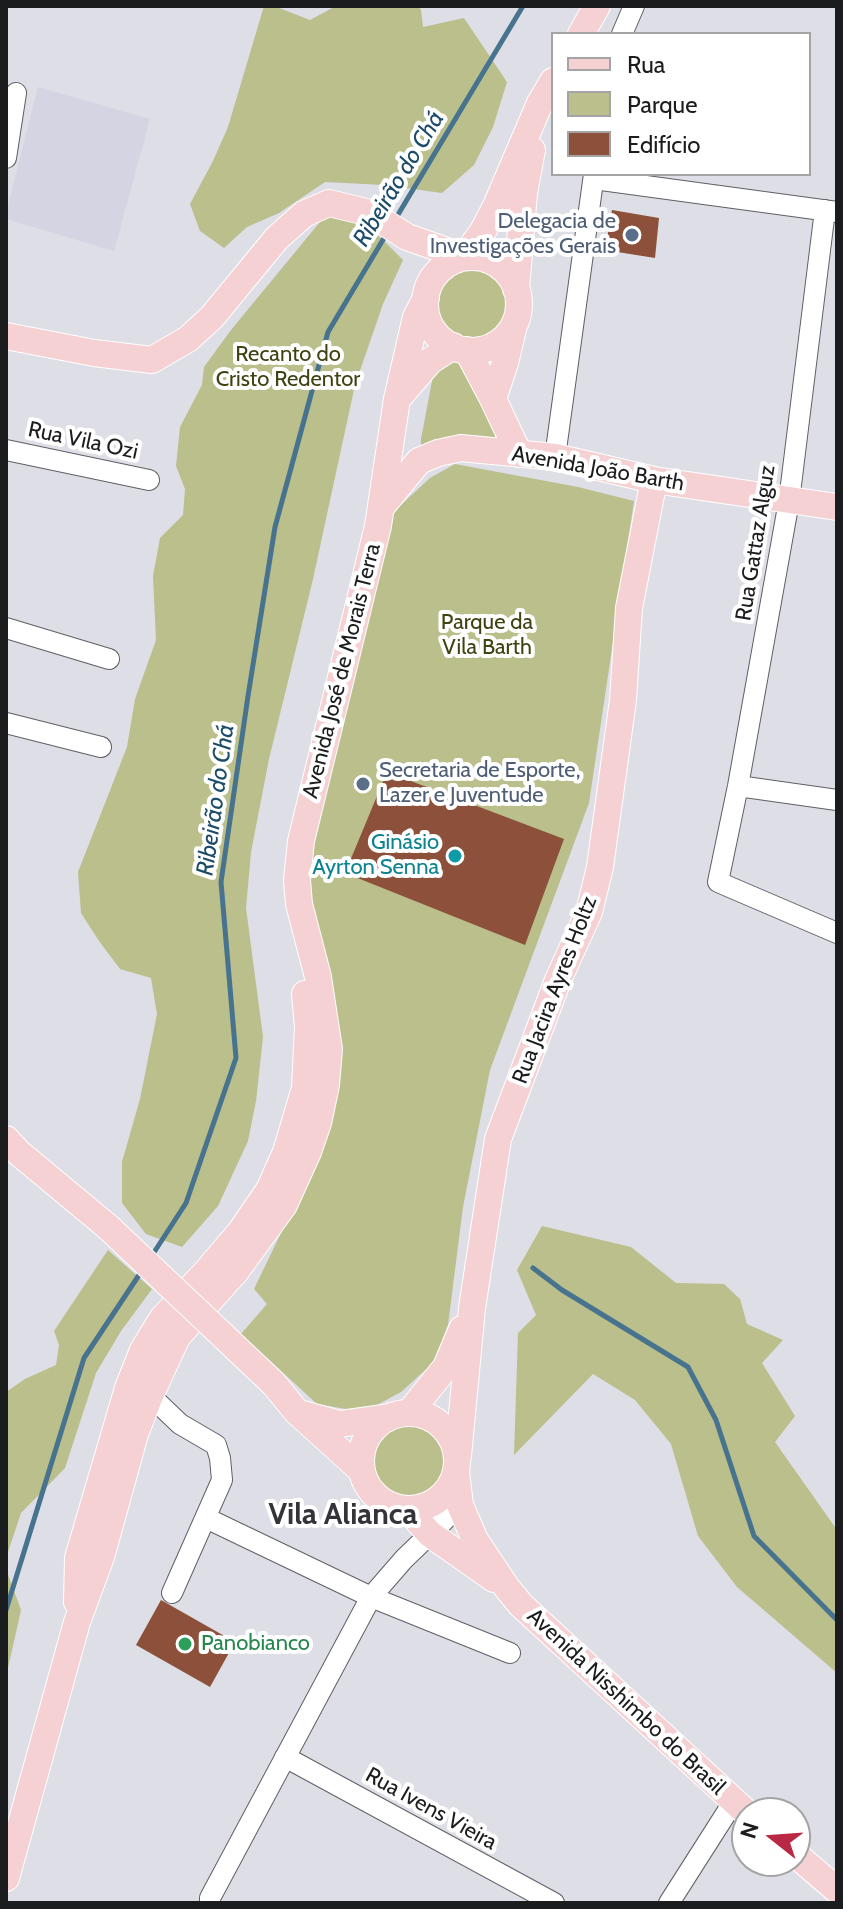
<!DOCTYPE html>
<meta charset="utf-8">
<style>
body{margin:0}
#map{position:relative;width:843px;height:1909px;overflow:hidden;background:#dedee6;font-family:Cabin,sans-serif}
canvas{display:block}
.frame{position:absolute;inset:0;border:8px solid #1b1c1e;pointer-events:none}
.legend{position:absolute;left:551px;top:32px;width:260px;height:144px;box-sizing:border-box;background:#fff;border:2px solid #a4a4a5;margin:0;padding:10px 14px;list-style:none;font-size:24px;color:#1b1c1e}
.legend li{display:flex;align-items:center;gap:16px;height:40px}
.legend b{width:40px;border:2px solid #a4a4a5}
.north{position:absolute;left:731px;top:1797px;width:80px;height:80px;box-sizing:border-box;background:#fff;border:2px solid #a4a4a5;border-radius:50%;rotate:287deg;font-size:22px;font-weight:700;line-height:32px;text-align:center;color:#1b1c1e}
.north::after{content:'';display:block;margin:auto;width:28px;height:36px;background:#b92844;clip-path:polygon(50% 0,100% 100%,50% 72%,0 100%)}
</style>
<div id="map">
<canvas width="843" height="1909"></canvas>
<div class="frame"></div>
<ul class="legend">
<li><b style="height:10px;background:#f5d1d3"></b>Rua</li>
<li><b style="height:22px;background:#babf8b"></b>Parque</li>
<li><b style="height:22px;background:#8c503b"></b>Edifício</li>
</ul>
<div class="north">N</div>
</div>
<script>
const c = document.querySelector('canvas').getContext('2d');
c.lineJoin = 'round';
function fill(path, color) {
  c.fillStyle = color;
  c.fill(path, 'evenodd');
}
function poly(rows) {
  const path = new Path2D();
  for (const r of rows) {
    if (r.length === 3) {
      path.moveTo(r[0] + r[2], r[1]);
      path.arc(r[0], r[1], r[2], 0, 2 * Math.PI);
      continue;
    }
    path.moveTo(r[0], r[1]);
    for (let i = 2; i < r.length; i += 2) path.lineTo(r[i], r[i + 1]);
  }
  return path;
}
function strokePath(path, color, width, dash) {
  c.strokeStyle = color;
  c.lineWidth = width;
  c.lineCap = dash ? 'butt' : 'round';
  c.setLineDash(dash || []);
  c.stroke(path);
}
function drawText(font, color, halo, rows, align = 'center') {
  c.font = font + ' Cabin,sans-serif';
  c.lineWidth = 8;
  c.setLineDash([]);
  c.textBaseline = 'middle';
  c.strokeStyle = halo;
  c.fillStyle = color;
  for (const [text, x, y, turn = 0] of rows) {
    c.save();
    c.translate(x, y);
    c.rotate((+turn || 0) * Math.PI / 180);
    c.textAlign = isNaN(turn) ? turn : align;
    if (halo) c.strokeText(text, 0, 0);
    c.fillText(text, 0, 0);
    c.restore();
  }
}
fill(poly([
 [38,87,150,119,114,251,6,219,6,213]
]), '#d4d4e3');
fill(poly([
 [264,6,274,6,310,20,336,6,418,6,421,10,423,27,464,18,507,82,493,127,474,165,442,193,384,185,325,182,279,213,247,227,224,248,200,231,190,204,213,161,228,127],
 [324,217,349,217,378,235,403,260,383,304,355,385,313,579,269,759,251,852,246,908,263,1037,256,1101,248,1141,218,1206,182,1247,146,1234,122,1203,122,1162,140,1099,157,1014,151,978,120,969,99,941,81,913,78,872,127,747,135,699,156,640,153,576,160,538,183,515,185,489,176,466,180,427,202,385,204,367,231,330],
 [471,304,36],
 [453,360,462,363,501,444,421,449,421,439,433,376,437,367],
 [455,464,578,487,634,501,589,803,490,1070,463,1207,448,1325,433,1363,401,1392,377,1405,346,1409,317,1404,241,1334,267,1304,254,1289,313,1167,309,864,334,720,388,517,430,478],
 [542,1226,631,1247,676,1283,724,1284,740,1299,747,1324,783,1340,762,1363,795,1416,775,1442,837,1530,837,1673,737,1587,698,1536,671,1444,635,1400,593,1374,514,1455,518,1333,536,1315,517,1270],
 [108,1250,152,1289,121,1331,96,1373,65,1468,21,1513,6,1558,6,1392,25,1379,56,1365,59,1345,54,1331],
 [407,1459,40],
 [6,1569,21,1610,6,1677]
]), '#babf8b');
strokePath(poly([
 [396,218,523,6],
 [151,1257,186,1203,236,1058,221,882,248,696,275,527,328,332,387,233],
 [533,1268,562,1290,688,1367,716,1420,754,1536,837,1620],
 [6,1610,84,1358,141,1272]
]), '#48738f', 5);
fill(poly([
 [612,210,659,218,655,258,605,250],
 [387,772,564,839,525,945,345,873],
 [161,1600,235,1642,210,1687,136,1645]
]), '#8c503b');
const minor = poly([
 [622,34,634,6],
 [6,158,16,93],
 [594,179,837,212],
 [825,210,789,501,738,786,718,882,837,933],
 [6,450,149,480],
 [555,457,594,174],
 [6,628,109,659],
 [6,723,101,747],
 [738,786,837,800],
 [149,1398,158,1403,180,1424,216,1445,220,1458,222,1480,172,1593],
 [206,1518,371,1597,510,1653],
 [285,1757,554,1903],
 [210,1903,210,1898,371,1597,404,1559,460,1505],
 [669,1903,734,1801]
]);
const major = poly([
 [581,34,597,6],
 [472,304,47],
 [516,289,524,193,532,150],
 [6,336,94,353,152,360,188,339,212,317,277,238,304,214,329,203,370,213,407,237,464,257,483,231,496,206,540,103,553,81],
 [467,350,493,399,519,454],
 [399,397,430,361,453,346],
 [493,399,505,363,514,325],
 [382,506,419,461,438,453,461,448,555,457,654,480,837,507],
 [6,1139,19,1153,108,1227],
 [236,1348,274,1384,296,1411,361,1470],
 [409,1461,48],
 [409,1413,446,1367,462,1329],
 [303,1414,340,1424,389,1417],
 [458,1456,472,1308,498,1139,558,980,589,912,600,867,623,700,629,608,654,480],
 [456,1472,460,1505,475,1540,507,1588,521,1605,747,1813],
 [408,1510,430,1534,494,1579],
 [77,1602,78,1558,128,1388,143,1350,162,1319,207,1271,241,1231,269,1190,286,1152,305,1088,308,1027,305,994],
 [795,1854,837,1890],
 [6,1878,77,1622,101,1557,135,1434,149,1398,177,1337,236,1271,284,1205,308,1152,318,1123,326,1085,329,1049,318,977,299,904,297,880,301,841,378,526,397,399,416,317,426,298]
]);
strokePath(minor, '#5f5f66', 22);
strokePath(major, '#fff', 28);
strokePath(minor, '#fff', 20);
strokePath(major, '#f5d1d3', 26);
const majorBridge = poly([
 [108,1227,236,1348]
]);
strokePath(majorBridge, '#fff', 28, []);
strokePath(majorBridge, '#f5d1d3', 26);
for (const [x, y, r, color] of [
 [632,235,8,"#5c6f8a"],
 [363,784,8,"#5c6f8a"],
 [455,856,8,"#0f9aa8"],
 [185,1644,8,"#2e9e5b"]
]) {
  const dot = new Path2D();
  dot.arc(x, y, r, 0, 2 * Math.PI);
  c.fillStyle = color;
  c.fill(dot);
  strokePath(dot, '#fff', 3);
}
drawText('22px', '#4e5e75', '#fff', [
 ["Delegacia de",616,222],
 ["Investigações Gerais",616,247],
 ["Secretaria de Esporte,",379,771,"left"],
 ["Lazer e Juventude",379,796,"left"]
], 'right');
drawText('22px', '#404311', '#fff', [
 ["Recanto do",288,355],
 ["Cristo Redentor",288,380],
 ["Parque da",487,623],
 ["Vila Barth",487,648]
]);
drawText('22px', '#1b1c1e', '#fff', [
 ["Rua Vila Ozi",83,441,12],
 ["Avenida João Barth",598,469,10],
 ["Rua Gattaz Alguz",756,543,-81],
 ["Avenida José de Morais Terra",342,671,-76],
 ["Rua Jacira Ayres Holtz",555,990,-69],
 ["Avenida Nisshimbo do Brasil",626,1702,43],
 ["Rua Ivens Vieira",431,1809,29]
]);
drawText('22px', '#0d838f', '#fff', [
 ["Ginásio",439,843],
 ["Ayrton Senna",439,868]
], 'right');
drawText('22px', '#27864d', '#fff', [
 ["Panobianco",201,1644]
], 'left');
drawText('italic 24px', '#1c4c69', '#fff', [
 ["Ribeirão do Chá",399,179,-59],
 ["Ribeirão do Chá",216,800,-82]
]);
drawText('bold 30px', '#333339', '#fff', [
 ["Vila Alianca",343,1515]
]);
</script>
